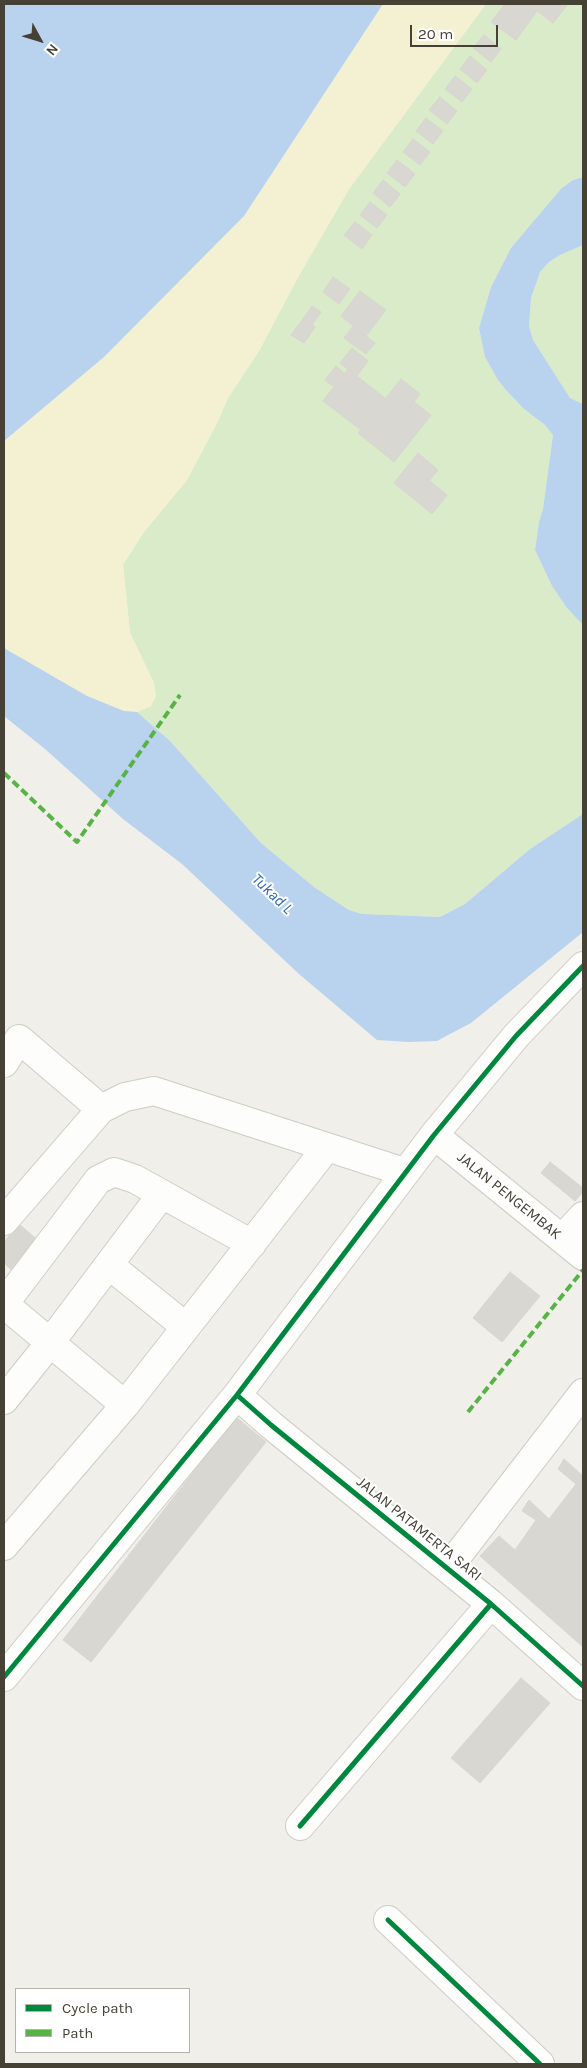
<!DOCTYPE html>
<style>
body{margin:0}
#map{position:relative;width:587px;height:2068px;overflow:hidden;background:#f0efe9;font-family:Karla,sans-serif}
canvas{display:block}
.frame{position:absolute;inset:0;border:5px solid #454135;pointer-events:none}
.legend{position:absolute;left:15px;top:1988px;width:175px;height:65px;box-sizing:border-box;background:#fff;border:1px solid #b5b3ae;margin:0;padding:6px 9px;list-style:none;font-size:15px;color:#454135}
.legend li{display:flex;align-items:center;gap:10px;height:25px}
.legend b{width:25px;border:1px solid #b5b3ae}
.north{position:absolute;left:15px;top:15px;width:50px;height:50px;-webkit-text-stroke:4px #fff;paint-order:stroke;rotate:129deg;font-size:14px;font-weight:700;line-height:20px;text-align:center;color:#454135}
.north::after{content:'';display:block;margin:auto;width:18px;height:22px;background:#454135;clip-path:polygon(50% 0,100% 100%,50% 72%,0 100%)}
.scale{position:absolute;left:410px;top:25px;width:88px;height:22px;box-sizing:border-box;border:2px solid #454135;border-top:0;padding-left:6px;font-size:15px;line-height:18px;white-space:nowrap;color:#454135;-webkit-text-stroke:4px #fff;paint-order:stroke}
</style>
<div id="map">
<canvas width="587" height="2068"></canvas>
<div class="frame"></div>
<ul class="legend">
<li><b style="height:6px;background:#00873e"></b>Cycle path</li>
<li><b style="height:6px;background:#57b346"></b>Path</li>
</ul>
<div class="north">N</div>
<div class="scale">20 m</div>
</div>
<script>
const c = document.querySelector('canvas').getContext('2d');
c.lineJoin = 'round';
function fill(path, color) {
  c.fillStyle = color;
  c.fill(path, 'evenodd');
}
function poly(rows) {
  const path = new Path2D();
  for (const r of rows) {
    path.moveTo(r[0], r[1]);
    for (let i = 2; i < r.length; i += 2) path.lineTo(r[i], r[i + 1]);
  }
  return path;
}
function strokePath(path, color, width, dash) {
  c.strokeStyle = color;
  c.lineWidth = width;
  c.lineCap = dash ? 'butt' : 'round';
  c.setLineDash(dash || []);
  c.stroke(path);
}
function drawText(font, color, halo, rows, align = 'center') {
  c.font = font + ' Karla,sans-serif';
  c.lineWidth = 4;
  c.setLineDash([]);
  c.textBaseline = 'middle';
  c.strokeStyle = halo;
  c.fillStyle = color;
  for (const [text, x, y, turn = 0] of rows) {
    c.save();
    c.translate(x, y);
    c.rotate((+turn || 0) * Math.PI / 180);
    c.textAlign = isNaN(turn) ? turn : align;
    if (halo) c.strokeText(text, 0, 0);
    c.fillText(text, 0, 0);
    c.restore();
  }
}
fill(poly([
 [486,4,583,4,583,177,573,180,511,248,491,287,479,328,485,357,498,380,506,390,524,409,545,425,553,435,543,509,539,522,535,550,552,586,567,608,583,625,583,814,530,849,465,904,440,917,362,914,349,910,314,887,261,843,170,741,137,712,151,706,154,683,130,633,123,565,144,532,187,480,218,421,228,398,259,351,297,279,349,189],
 [583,245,583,404,570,398,533,340,529,326,531,298,540,272,549,262,560,255]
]), '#d9ebc9');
fill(poly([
 [383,4,486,4,349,189,297,279,259,351,228,398,218,421,187,480,144,532,123,564,130,633,154,683,156,696,151,706,137,712,124,711,87,696,4,648,4,441,104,357,244,216]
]), '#f4f1d3');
fill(poly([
 [4,4,383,4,244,216,104,357,4,441],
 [583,177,583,245,560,255,549,262,540,272,531,298,529,326,533,340,570,398,583,404,583,625,567,608,552,586,535,550,539,522,543,509,553,435,545,425,524,409,506,390,498,380,485,357,479,328,491,287,511,248,561,189,573,180],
 [4,648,87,696,124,711,137,712,170,741,261,843,314,887,349,910,362,914,440,917,465,904,530,849,583,814,583,932,471,1023,448,1035,437,1041,409,1042,377,1040,299,974,182,864,123,819,45,749,4,716]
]), '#b9d2ee');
const building = poly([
 [505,4,528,4,537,11,516,40,491,22,505,4],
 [528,4,568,4,553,23,528,4],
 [484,35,501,49,491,62,473,48,484,35],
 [470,56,487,70,477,83,460,69,470,56],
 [455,76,472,89,462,102,445,89,455,76],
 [440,97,457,111,447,124,429,110,440,97],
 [426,118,443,131,433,144,416,131,426,118],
 [413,139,430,152,420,165,403,152,413,139],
 [397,160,415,174,405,187,387,173,397,160],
 [383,180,400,194,390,207,373,193,383,180],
 [370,202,387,215,377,228,360,215,370,202],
 [355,222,372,235,362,249,344,235,355,222],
 [333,277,350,289,339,304,323,292,333,277],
 [360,291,386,310,366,336,341,316,360,291],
 [312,306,321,312,312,325,303,319,312,306],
 [303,319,315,327,304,343,291,335,303,319],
 [353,326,375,343,366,354,344,338,353,326],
 [352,348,368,361,357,376,340,363,352,348],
 [336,366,345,374,334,387,325,380,336,366],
 [348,369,386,399,361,430,323,401,348,369],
 [401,379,420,394,378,449,358,433,401,379],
 [414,402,431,415,394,462,378,449,414,402],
 [418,453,438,470,414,499,394,483,418,453],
 [430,481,447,495,432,514,414,499,430,481],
 [550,1162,583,1188,583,1192,575,1201,541,1173,550,1162],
 [19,1224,41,1243,16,1274,4,1263,4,1242,19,1224],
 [510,1272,540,1296,502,1342,473,1318,510,1272],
 [236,1417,266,1442,91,1662,63,1640,236,1417],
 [564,1459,583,1476,583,1647,480,1556,499,1536,515,1550,536,1520,522,1511,529,1500,549,1519,576,1484,558,1469,564,1459],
 [521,1678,550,1703,480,1783,451,1758,521,1678]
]);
fill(building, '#d9d7d1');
strokePath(building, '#d8d6cf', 1);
const minor = poly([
 [4,1063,19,1039,101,1109],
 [434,1135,583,1256],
 [4,1221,101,1109,125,1097,154,1091,404,1172],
 [562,1239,583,1216],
 [109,1265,186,1327],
 [4,1304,125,1405,327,1147],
 [4,1304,98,1180,114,1172,135,1179,252,1244],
 [237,1395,271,1425,491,1604,583,1686],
 [4,1400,49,1344,162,1194],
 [4,1546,125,1405],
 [448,1568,583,1393],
 [4,1677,237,1395,434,1135,516,1036,583,966],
 [300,1826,491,1604],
 [388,1920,540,2064]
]);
strokePath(minor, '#ceccc6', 30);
strokePath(minor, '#fdfdfc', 28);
strokePath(poly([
 [4,773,77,842,180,695],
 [468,1412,583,1270]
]), '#57b346', 4, [8, 4]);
strokePath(poly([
 [237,1395,271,1425,491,1604,583,1686],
 [4,1677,237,1395,434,1135,516,1036,583,966],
 [300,1826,491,1604],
 [388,1920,540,2064]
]), '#00873e', 5);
drawText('15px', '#454135', '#fff', [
 ["JALAN PENGEMBAK",509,1196,39],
 ["JALAN PATAMERTA SARI",419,1529,39]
]);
drawText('italic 16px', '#2e6ab1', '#fff', [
 ["Tukad L",272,894,44]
]);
</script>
